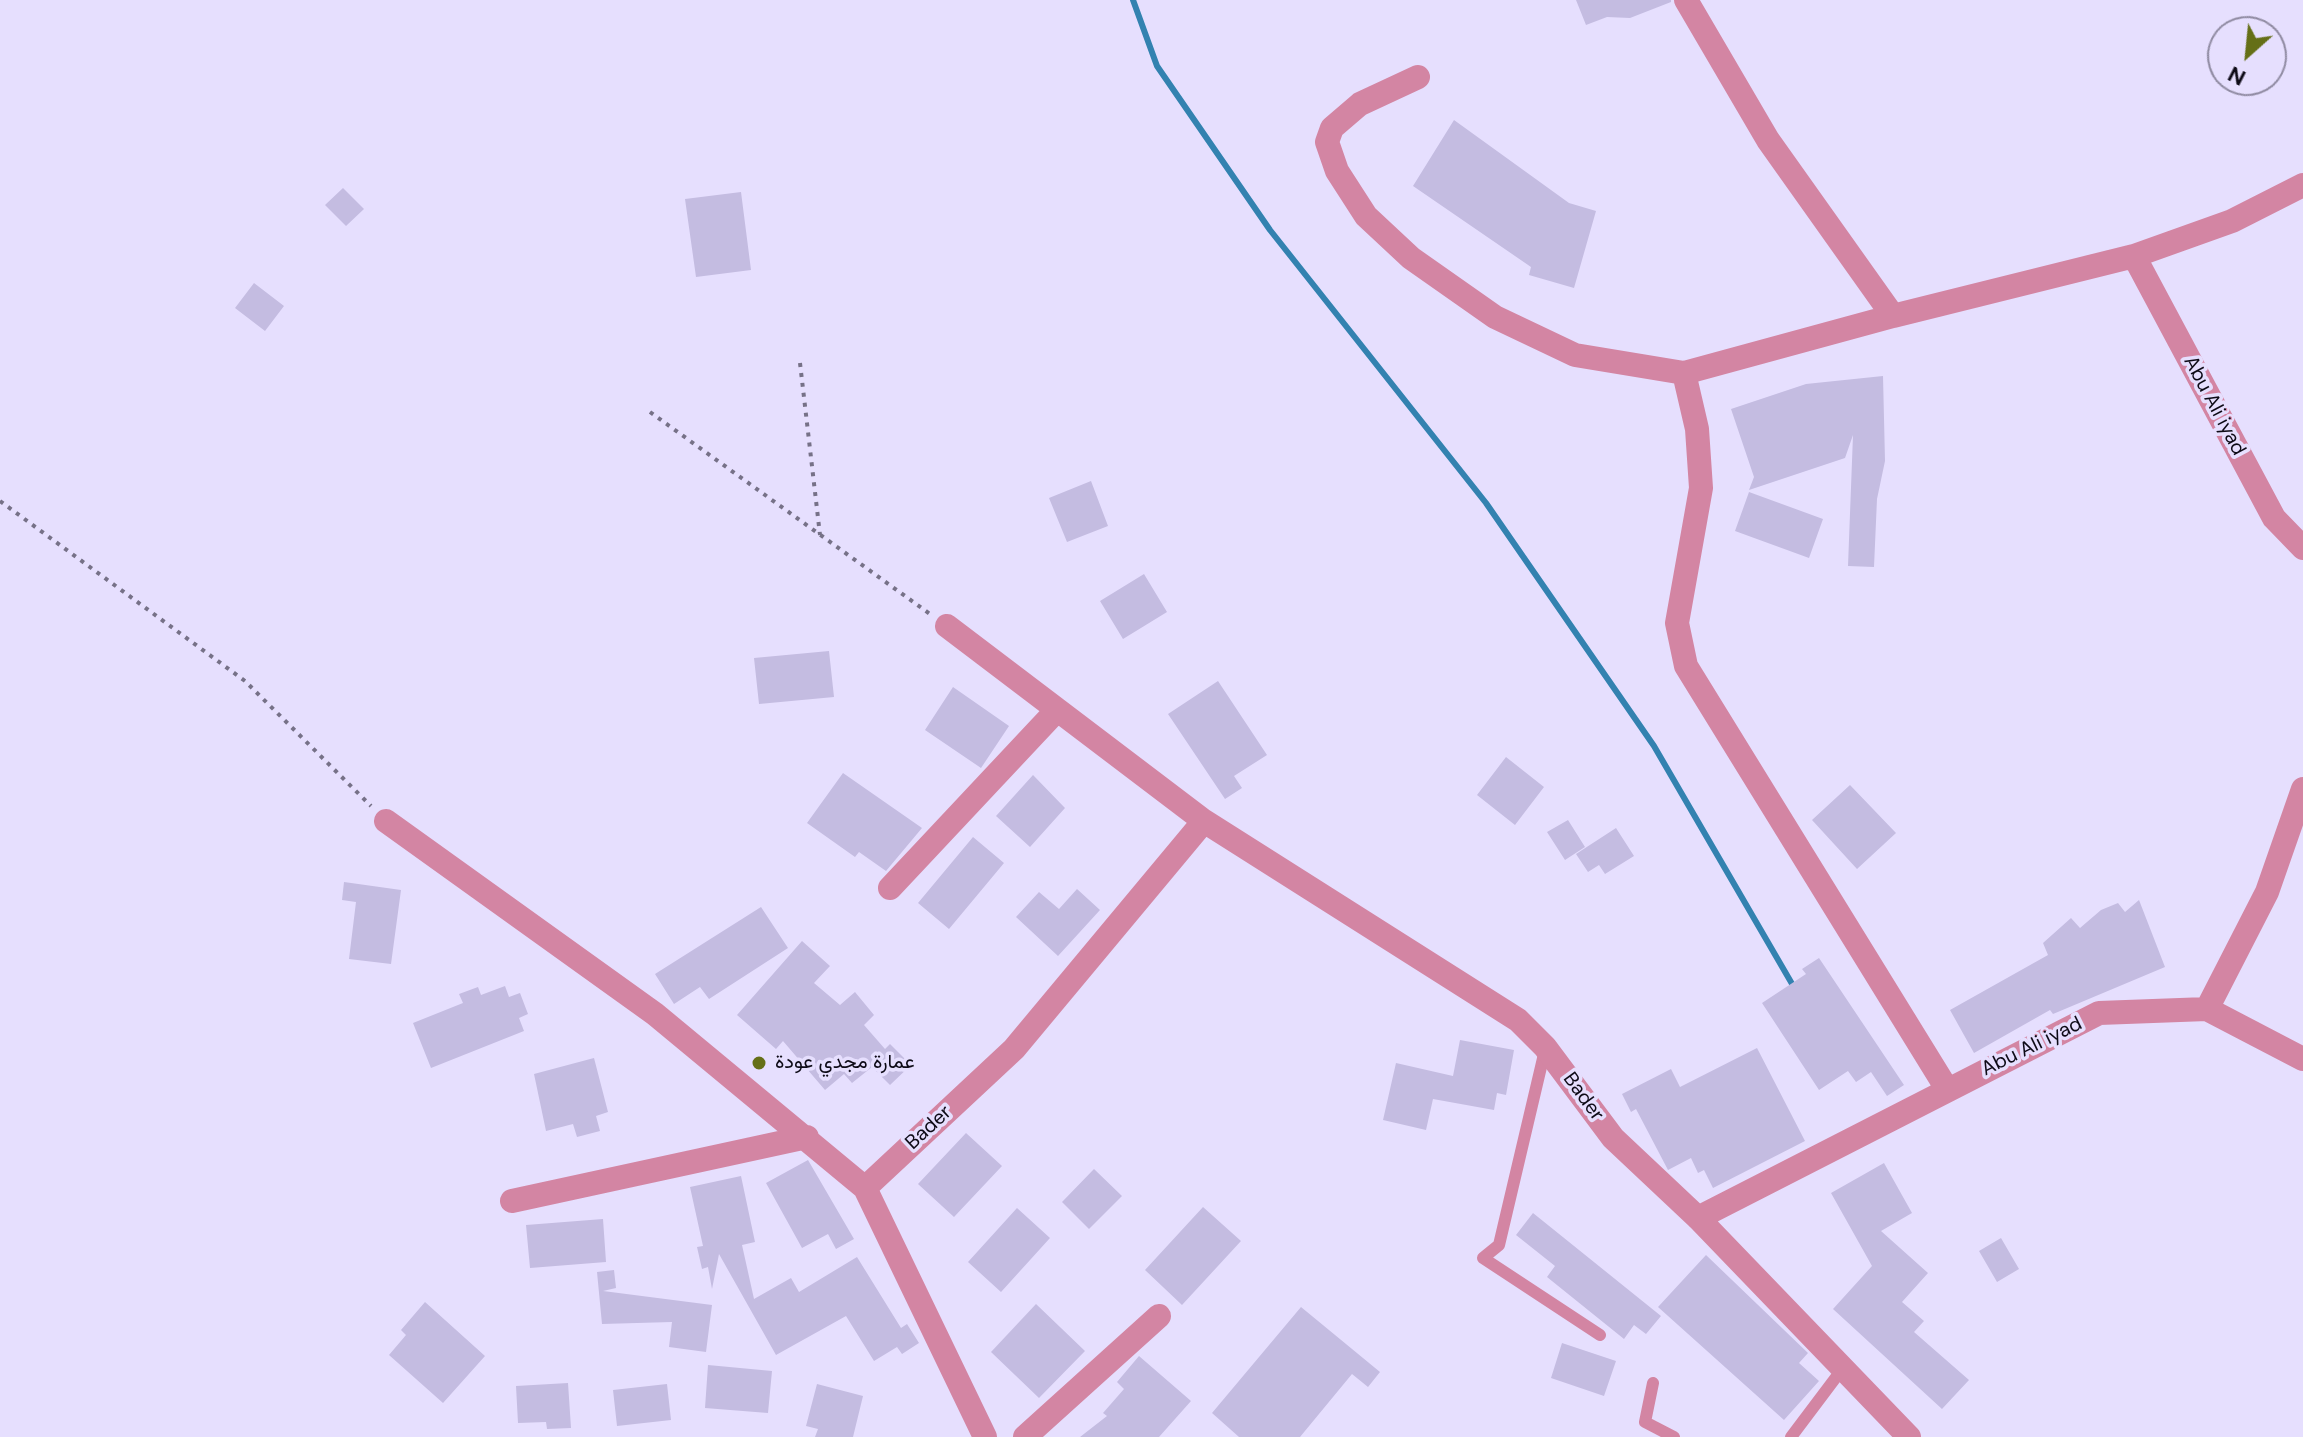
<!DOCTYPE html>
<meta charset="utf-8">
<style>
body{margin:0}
#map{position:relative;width:2303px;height:1437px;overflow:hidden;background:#e6dffe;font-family:"DM Sans",sans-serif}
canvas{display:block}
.north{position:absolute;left:2207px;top:16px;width:80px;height:80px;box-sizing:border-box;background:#e6dffe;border:2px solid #8f8aa1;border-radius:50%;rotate:207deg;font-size:22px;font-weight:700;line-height:32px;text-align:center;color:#0d0a16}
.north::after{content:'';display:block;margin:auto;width:28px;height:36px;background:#656f17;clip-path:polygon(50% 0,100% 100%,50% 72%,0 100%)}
</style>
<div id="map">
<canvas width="2303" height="1437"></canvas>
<div class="north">N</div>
</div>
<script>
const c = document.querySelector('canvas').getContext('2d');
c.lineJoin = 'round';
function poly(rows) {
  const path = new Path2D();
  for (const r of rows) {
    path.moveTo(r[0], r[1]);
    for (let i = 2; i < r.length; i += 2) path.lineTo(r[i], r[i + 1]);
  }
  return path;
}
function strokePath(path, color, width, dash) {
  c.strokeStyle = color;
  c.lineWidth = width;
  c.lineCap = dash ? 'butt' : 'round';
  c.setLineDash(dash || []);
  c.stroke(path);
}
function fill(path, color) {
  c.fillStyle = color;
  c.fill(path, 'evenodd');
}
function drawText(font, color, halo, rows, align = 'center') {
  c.font = font + ' "DM Sans",Vazirmatn,sans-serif';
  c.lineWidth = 7;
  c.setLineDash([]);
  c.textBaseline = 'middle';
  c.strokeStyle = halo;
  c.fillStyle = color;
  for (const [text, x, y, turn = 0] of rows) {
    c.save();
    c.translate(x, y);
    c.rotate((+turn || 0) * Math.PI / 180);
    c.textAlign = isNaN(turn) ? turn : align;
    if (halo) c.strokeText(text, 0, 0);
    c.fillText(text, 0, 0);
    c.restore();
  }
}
strokePath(poly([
 [1133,0,1157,66,1270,230,1486,503,1654,746,1795,989]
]), '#3382b0', 6);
fill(poly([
 [1576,0,1671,0,1671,2,1630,18,1607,17,1586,25],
 [1454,120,1569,203,1596,211,1574,288,1529,275,1531,267,1413,186],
 [343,188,364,209,346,226,325,205],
 [741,192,751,270,696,277,685,199],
 [254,283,284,306,265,331,235,308],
 [1883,376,1885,461,1877,499,1874,567,1848,566,1853,435,1845,458,1749,490,1754,477,1731,409,1806,384],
 [1091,481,1108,526,1067,542,1049,498],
 [1749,492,1823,519,1809,558,1735,531],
 [1144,574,1167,612,1123,639,1100,601],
 [829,651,834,697,759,704,754,658],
 [1218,681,1267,755,1234,776,1242,788,1225,799,1168,714],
 [953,687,1009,726,981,768,925,730],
 [1506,757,1544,787,1515,825,1477,795],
 [843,773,922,828,886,871,859,852,855,857,807,823],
 [1033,775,1065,808,1030,847,996,816],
 [1850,785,1896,833,1857,869,1812,820],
 [1568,820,1585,847,1565,860,1547,832],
 [1616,828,1634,856,1605,874,1599,865,1588,872,1576,854],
 [973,837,1004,863,949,929,918,903],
 [344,882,401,890,391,964,349,959,356,902,342,900],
 [1077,889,1100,910,1058,956,1016,917,1039,892,1059,909],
 [2139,900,2165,967,2053,1014,2050,1010,1974,1053,1950,1010,2048,955,2043,943,2071,918,2080,928,2101,910,2118,903,2125,912],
 [761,907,788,948,709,999,700,987,674,1004,655,974],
 [802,941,830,966,814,983,840,1005,855,992,874,1015,864,1025,885,1049,890,1044,911,1065,890,1085,872,1067,852,1083,844,1074,825,1090,783,1041,776,1049,737,1015],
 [1819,958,1904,1085,1887,1096,1871,1072,1856,1082,1848,1071,1819,1090,1762,1003,1806,974,1802,969],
 [505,986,509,997,520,993,528,1014,519,1018,524,1031,431,1068,413,1023,463,1003,459,994,478,987,481,995],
 [1460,1040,1514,1050,1506,1095,1497,1093,1494,1110,1433,1099,1426,1130,1383,1120,1396,1063,1453,1076],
 [1757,1048,1805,1141,1713,1188,1704,1170,1698,1173,1691,1158,1668,1170,1636,1109,1631,1112,1622,1094,1671,1069,1680,1087],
 [594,1058,608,1112,596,1116,600,1131,577,1137,573,1124,546,1131,534,1074],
 [966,1133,1002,1166,954,1217,918,1184],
 [808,1160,854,1239,836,1249,828,1234,802,1248,766,1183],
 [1884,1163,1912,1213,1881,1231,1928,1273,1902,1302,1924,1321,1914,1332,1969,1380,1942,1409,1833,1309,1872,1266,1831,1193],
 [1094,1169,1122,1196,1089,1229,1062,1202],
 [741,1176,755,1242,742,1245,754,1299,791,1278,799,1292,857,1257,901,1328,907,1324,919,1343,902,1354,897,1347,874,1361,846,1316,776,1355,719,1254,712,1289,708,1267,702,1269,697,1247,703,1246,690,1187],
 [1203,1207,1241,1241,1182,1305,1145,1270],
 [1017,1208,1050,1238,1001,1292,968,1262],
 [1533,1213,1661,1316,1646,1334,1634,1325,1624,1339,1547,1277,1555,1266,1516,1235],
 [603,1219,606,1262,530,1268,526,1225],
 [2001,1238,2019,1269,1997,1282,1979,1251],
 [1706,1255,1808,1353,1799,1363,1819,1381,1784,1420,1658,1307],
 [614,1270,616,1288,603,1291,712,1305,706,1352,669,1347,672,1322,602,1324,597,1272],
 [425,1302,485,1356,443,1403,389,1355,406,1335,401,1330],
 [1036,1304,1085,1351,1039,1398,991,1352],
 [1301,1307,1380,1372,1368,1387,1352,1374,1300,1437,1239,1437,1212,1413],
 [1562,1343,1616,1361,1604,1396,1551,1378],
 [1139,1356,1191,1401,1159,1437,1080,1437,1107,1416,1103,1413,1124,1389,1117,1382],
 [708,1365,772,1371,768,1413,705,1408],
 [568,1383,571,1428,547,1429,546,1422,518,1423,516,1386],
 [667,1384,671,1420,617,1426,613,1390],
 [817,1384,863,1396,853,1437,815,1437,818,1429,806,1426]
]), '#c4bce1');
strokePath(poly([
 [800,363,820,535],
 [650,412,930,614],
 [0,501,245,681,371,806]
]), '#767187', 4, [4, 6]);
strokePath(poly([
 [1545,1050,1499,1245,1483,1258,1600,1335],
 [1653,1383,1645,1422,1674,1437],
 [1791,1437,1843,1368]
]), '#d385a3', 12);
strokePath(poly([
 [1686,0,1768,140,1893,316],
 [1418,77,1360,104,1332,128,1327,142,1337,171,1366,216,1411,258,1495,317,1575,355,1684,373,1893,316,2134,256,2232,221,2303,185],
 [2134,256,2274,518,2303,548],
 [1684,373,1697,429,1701,488,1677,623,1686,666,1947,1089],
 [947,626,1204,821,1518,1020,1545,1047,1613,1138,1698,1218,1909,1437],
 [386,821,655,1014,865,1188],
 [890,888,1057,710],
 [2207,1009,2303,1059],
 [512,1201,807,1137],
 [1698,1218,2099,1013,2207,1009,2267,892,2303,789],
 [985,1437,865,1188,1014,1049,1204,821],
 [1025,1437,1159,1316]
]), '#d385a3', 24);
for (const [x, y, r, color] of [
 [759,1063,8,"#656f17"]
]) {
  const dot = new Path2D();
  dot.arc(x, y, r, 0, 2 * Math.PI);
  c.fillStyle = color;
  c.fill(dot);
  strokePath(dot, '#e6dffe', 3);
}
drawText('20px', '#0d0a16', '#e6dffe', [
 ["Abu Ali iyad",2214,406,62],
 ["Abu Ali iyad",2032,1047,-26],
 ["Bader",1583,1097,54],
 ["Bader",929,1128,-43]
]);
drawText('20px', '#0d0a16', '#e6dffe', [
 ["عمارة مجدي عودة",775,1063]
], 'left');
</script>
